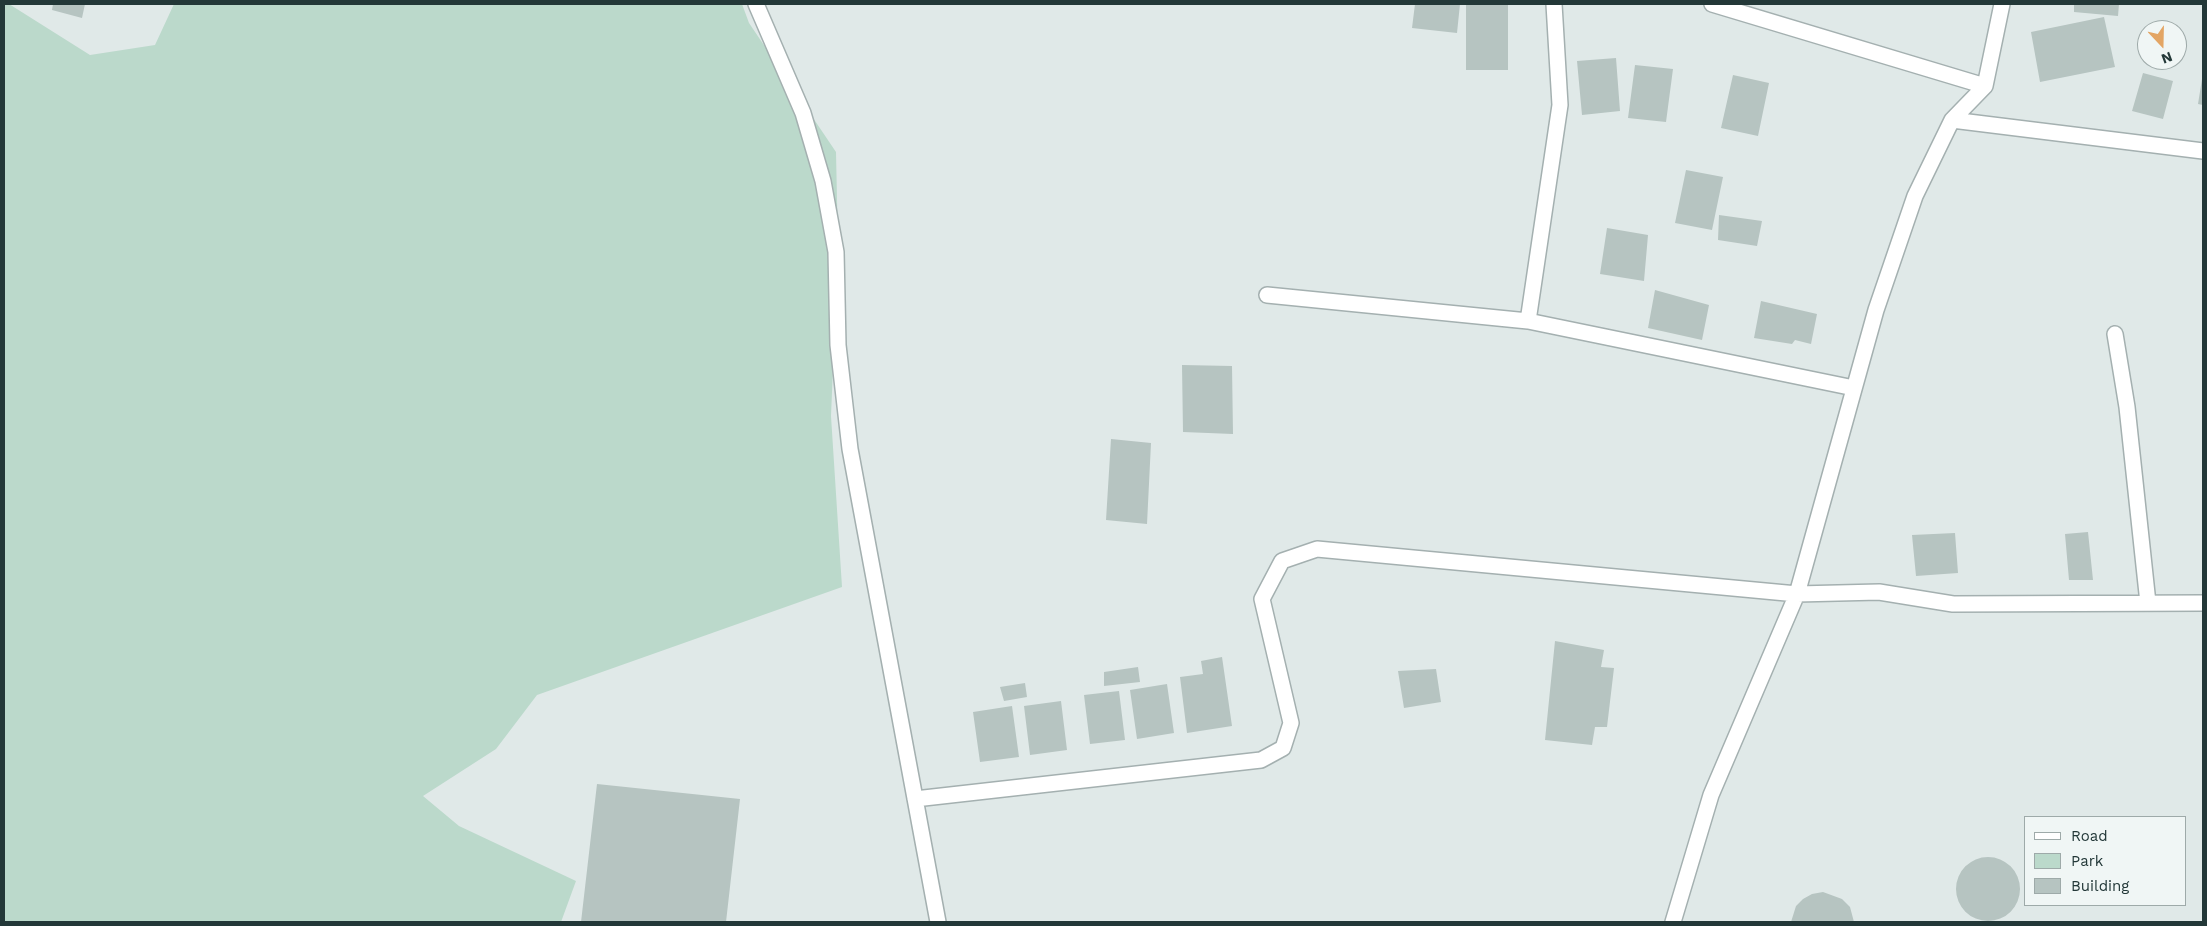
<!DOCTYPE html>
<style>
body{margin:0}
#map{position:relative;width:2207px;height:926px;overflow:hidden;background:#e0e9e8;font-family:"Work Sans",sans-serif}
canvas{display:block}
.frame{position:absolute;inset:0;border:5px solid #233838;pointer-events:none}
.legend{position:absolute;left:2024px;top:816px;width:162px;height:90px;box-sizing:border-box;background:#f0f6f5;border:1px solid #9eaaa9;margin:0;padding:6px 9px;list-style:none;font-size:15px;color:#233838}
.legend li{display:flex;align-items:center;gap:10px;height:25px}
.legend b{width:25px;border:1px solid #9eaaa9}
.north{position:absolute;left:2137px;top:20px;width:50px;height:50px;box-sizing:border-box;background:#f0f6f5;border:1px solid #9eaaa9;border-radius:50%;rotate:159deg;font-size:14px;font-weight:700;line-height:20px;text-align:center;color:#233838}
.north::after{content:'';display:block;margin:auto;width:18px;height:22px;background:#e3a564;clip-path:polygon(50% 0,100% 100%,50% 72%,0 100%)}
</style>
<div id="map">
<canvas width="2207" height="926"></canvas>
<div class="frame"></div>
<ul class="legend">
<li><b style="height:6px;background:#fff"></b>Road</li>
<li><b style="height:14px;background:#bbd9cb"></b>Park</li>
<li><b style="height:14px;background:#b6c4c1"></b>Building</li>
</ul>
<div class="north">N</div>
</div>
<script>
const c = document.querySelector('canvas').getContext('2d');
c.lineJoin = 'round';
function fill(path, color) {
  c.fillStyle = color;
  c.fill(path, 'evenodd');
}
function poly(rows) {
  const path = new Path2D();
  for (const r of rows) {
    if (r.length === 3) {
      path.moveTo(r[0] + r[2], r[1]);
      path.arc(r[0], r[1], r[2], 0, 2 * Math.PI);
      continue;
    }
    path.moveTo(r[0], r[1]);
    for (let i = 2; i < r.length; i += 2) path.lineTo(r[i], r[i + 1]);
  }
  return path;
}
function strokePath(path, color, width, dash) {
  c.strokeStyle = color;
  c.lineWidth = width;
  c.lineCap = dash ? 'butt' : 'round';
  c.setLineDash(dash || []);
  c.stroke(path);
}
fill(poly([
 [4,4,9,4,90,55,155,45,174,4,742,4,749,23,836,152,838,247,831,416,842,587,537,695,496,749,423,796,459,826,576,881,561,922,4,922]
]), '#bbd9cb');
fill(poly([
 [53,4,85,4,82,18,52,10],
 [1415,4,1460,4,1457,33,1412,28],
 [1466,4,1508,4,1508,70,1466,70],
 [2074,4,2119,4,2118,16,2074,12],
 [2104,17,2115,67,2040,82,2031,32],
 [1616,58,1620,111,1582,115,1577,61],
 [1635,65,1673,69,1666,122,1628,118],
 [2143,73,2173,81,2163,119,2132,111],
 [1733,75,1769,83,1758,136,1721,128],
 [2202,79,2203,79,2203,105,2198,104],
 [1686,170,1723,177,1712,230,1675,223],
 [1719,215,1762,221,1757,246,1718,240],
 [1607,228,1648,235,1644,281,1600,274],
 [1655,290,1709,305,1702,340,1648,328],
 [1761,301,1817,314,1811,344,1795,340,1792,344,1754,338],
 [1182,365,1232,366,1233,434,1183,432],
 [1111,439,1151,443,1147,524,1106,520],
 [2088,532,2093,580,2069,580,2065,534],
 [1955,533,1958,573,1916,576,1912,535],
 [1555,641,1604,650,1601,667,1614,668,1607,727,1595,727,1592,745,1545,740],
 [1222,657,1232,726,1187,733,1180,677,1203,674,1201,661],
 [1138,667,1140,682,1104,686,1104,672],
 [1436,669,1441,702,1404,708,1398,671],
 [1025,683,1027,697,1004,701,1000,687],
 [1167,684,1174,733,1137,739,1130,690],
 [1119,691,1125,740,1090,744,1084,695],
 [1061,701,1067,750,1030,755,1024,706],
 [1012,706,1019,757,980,762,973,712],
 [597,784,740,799,726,922,581,922],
 [1988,889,32],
 [1823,892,1842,899,1850,907,1854,922,1791,922,1796,906,1803,899,1812,894]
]), '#b6c4c1');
const minor = poly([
 [756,4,803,113,823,181,836,252,838,345,850,449,938,922],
 [1712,4,1985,86],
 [1952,120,2203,151],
 [1267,295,1528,321,1854,388],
 [1528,321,1560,105,1554,4],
 [2115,334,2127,407,2148,603],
 [915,799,1261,760,1283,748,1291,723,1262,599,1282,561,1317,549,1797,594,1879,592,1953,604,2203,603],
 [1673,922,1711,795,1797,594,1876,310,1915,196,1952,120,1985,86,2002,4]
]);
strokePath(minor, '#a4b0b0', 18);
strokePath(minor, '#fff', 15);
</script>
